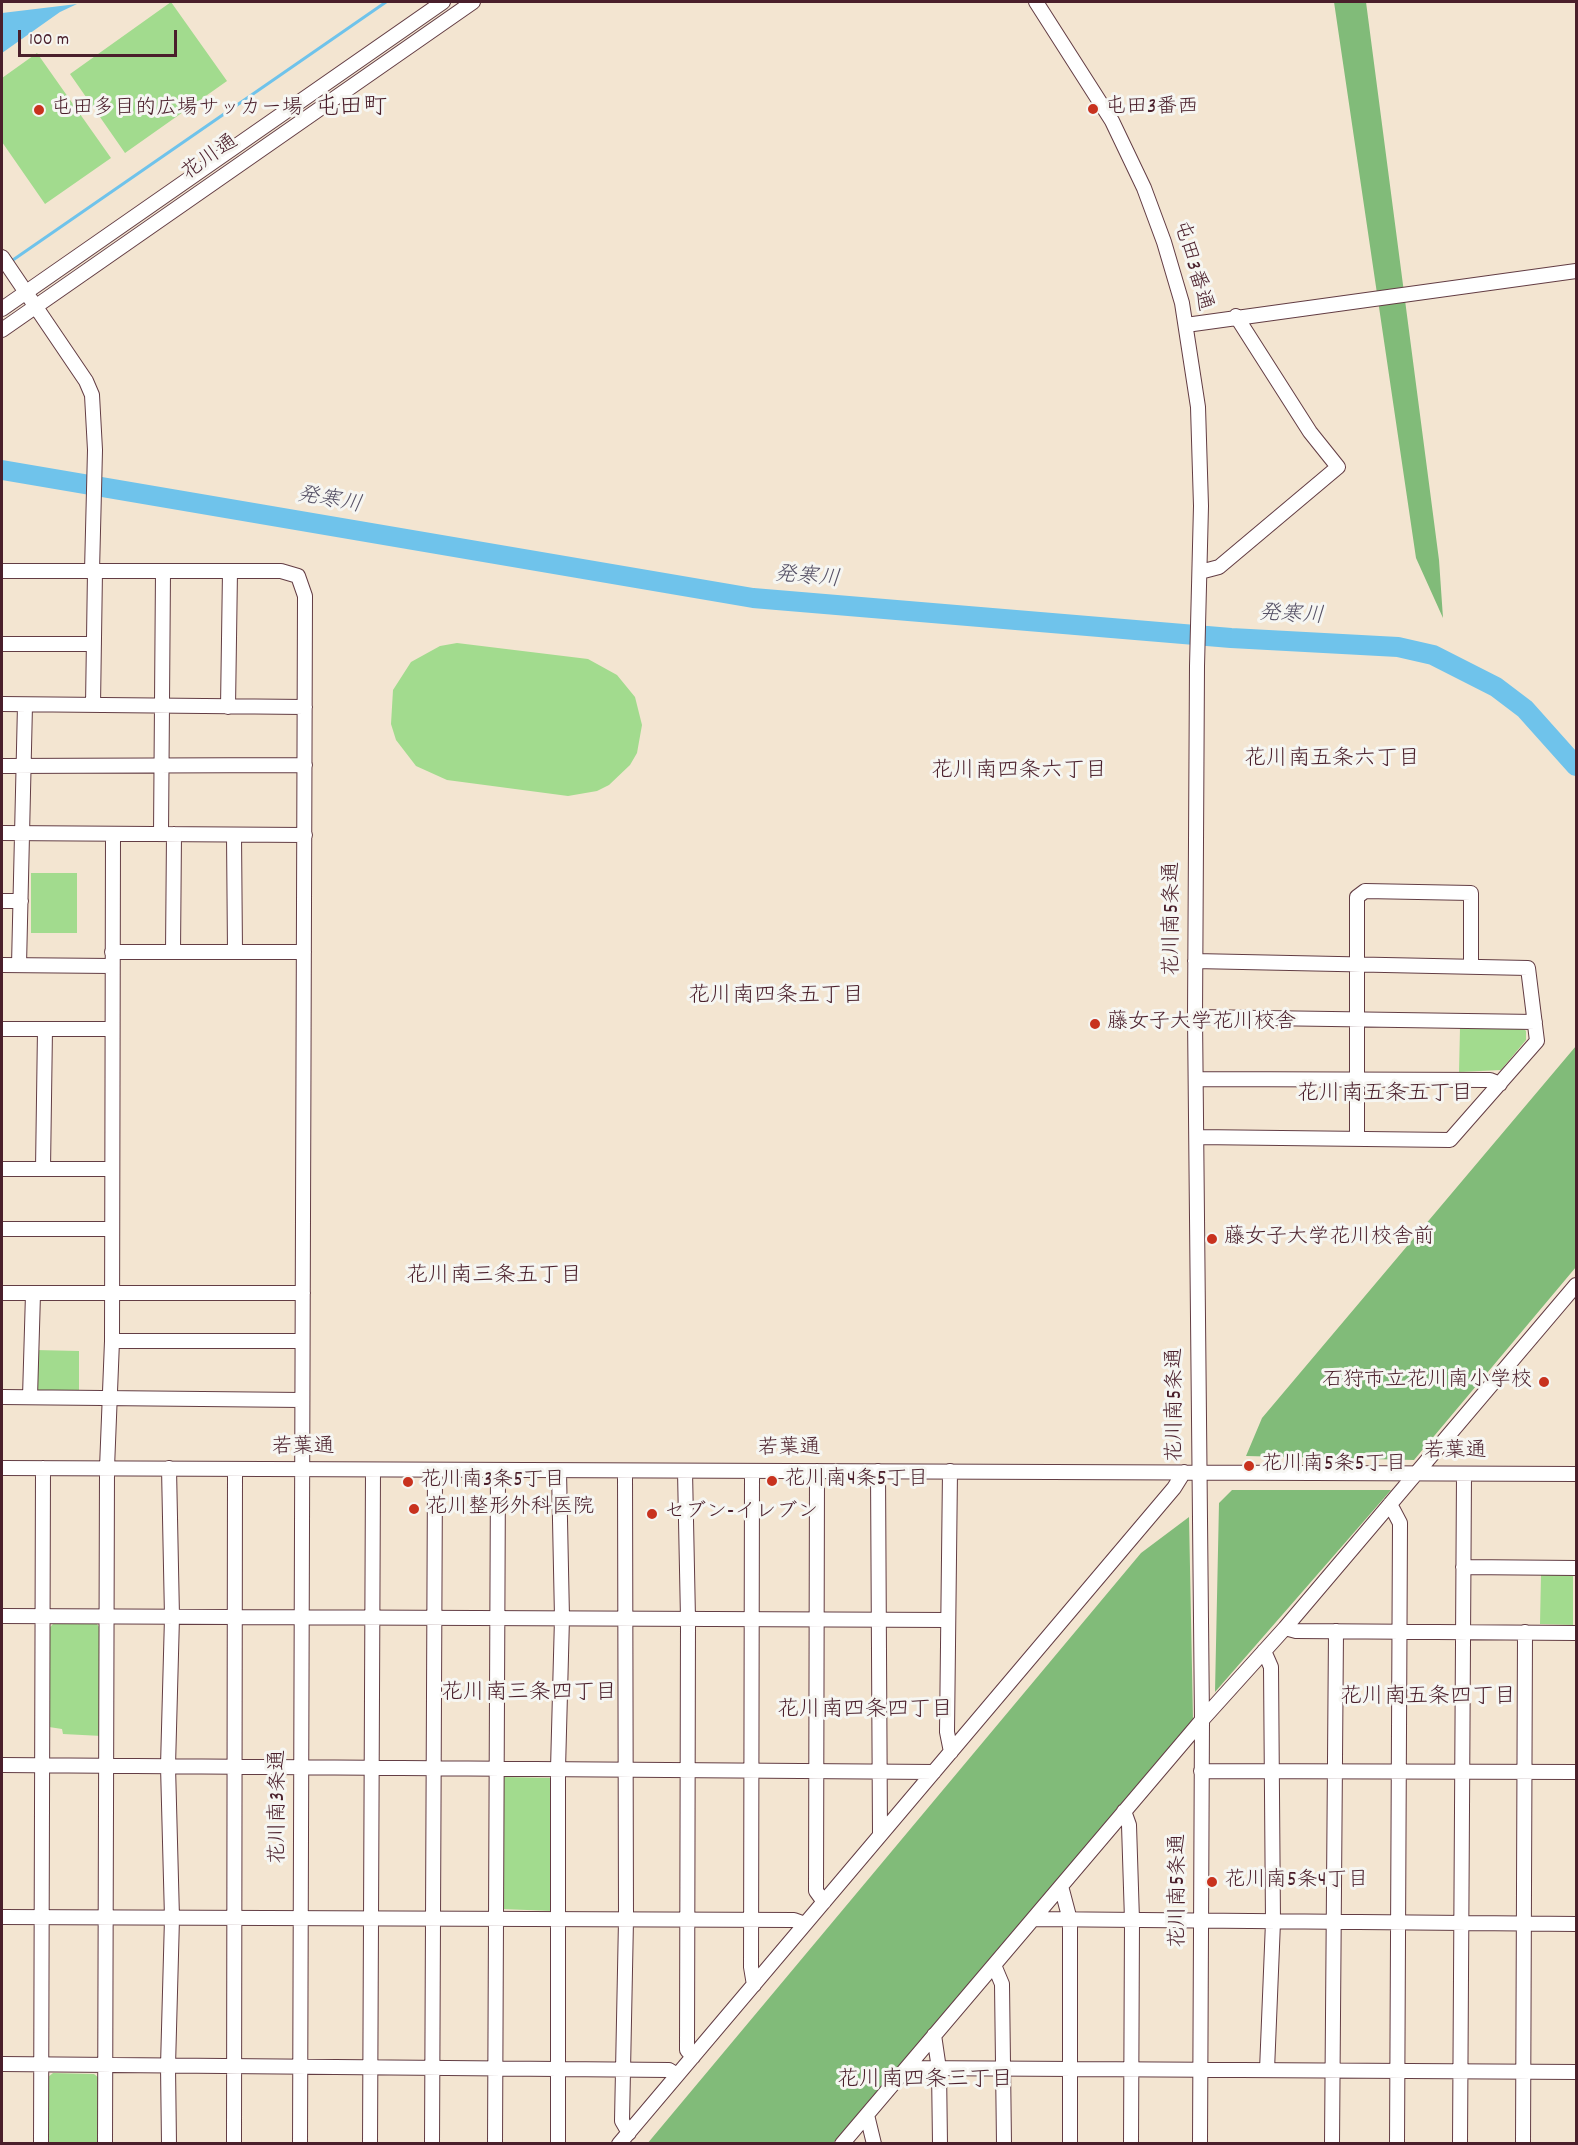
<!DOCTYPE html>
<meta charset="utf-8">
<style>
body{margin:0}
#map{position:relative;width:1578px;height:2145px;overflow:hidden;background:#f3e5d1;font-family:Dekko,sans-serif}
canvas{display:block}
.frame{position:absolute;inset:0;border:3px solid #4a1f2b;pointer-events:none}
.scale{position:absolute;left:18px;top:30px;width:159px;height:27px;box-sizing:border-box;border:3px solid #4a1f2b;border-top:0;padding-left:8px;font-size:18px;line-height:21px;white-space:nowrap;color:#4a1f2b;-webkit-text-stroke:4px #f6f6f2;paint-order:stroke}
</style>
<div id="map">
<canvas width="1578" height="2145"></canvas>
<div class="frame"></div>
<div class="scale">100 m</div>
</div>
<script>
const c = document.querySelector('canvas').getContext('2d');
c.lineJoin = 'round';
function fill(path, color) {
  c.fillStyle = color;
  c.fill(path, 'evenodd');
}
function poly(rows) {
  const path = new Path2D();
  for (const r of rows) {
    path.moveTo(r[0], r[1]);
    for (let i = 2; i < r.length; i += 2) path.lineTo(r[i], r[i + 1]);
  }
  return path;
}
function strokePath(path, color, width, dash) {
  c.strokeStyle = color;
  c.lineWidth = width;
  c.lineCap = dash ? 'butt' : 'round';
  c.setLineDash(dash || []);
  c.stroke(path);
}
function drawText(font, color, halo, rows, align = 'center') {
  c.font = font + ' Dekko,"Klee One",sans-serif';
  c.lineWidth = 6;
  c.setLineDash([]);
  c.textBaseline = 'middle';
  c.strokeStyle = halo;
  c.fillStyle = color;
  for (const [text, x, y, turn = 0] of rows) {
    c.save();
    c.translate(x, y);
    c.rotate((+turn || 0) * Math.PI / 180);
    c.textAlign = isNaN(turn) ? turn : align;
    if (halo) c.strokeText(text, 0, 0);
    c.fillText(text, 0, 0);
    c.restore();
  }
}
fill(poly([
 [171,2,227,81,125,153,70,74],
 [37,53,111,158,45,204,2,142,2,78],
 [457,643,588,659,617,675,635,697,642,725,637,753,630,765,609,785,597,791,568,796,447,780,416,766,396,740,391,724,393,690,411,662,440,646],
 [31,873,77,873,77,933,31,933],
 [1522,1027,1526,1031,1526,1040,1501,1070,1459,1072,1460,1028],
 [35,1350,79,1351,79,1394,40,1395,35,1389],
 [1541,1575,1573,1575,1573,1625,1540,1624],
 [55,1622,96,1623,100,1628,102,1736,63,1734,62,1729,49,1727,50,1627],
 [503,1777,553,1778,552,1911,502,1909],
 [53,2073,94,2074,99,2078,98,2143,48,2143,48,2077]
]), '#a2db8e');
fill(poly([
 [1334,2,1366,2,1439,560,1443,618,1416,558],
 [1576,1046,1576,1267,1414,1460,1246,1456,1262,1418],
 [1232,1490,1391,1490,1215,1692,1219,1503],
 [1189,1517,1193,1720,833,2143,647,2144,1141,1553]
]), '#81bb79');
fill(poly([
 [77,4,60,12,2,53,2,13]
]), '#6fc3eb');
strokePath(poly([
 [10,262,386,2]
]), '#6fc3eb', 3);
strokePath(poly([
 [2,470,753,598,1231,638,1398,647,1433,655,1496,687,1525,709,1576,766]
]), '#6fc3eb', 20);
const minor = poly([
 [1036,2,1112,121,1144,188,1164,242,1182,303,1198,407,1201,506,1197,666,1195,1017,1202,1720,1200,2144],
 [2,257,86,381,92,395,95,450,92,571],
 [2,309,443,2],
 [1186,325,1576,271],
 [2,330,473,2],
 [2,571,281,571,298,576,305,596,300,2144],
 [1200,572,1219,567,1338,467,1310,432,1236,316],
 [2,644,94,644],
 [2,704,305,707],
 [93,705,95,571],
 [228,707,230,571],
 [2,766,305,765],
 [2,833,305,835],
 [161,834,163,571],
 [234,835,235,952],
 [2,901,21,901],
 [112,952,304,952],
 [173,952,174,834],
 [1195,961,1528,968,1537,1041,1450,1140,1197,1137],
 [2,965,112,966],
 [19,965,25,705],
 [1195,1017,1535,1022],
 [2,1029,112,1029],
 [1196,1079,1490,1080,1500,1084],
 [1357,1139,1357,897,1365,891,1471,893,1471,966],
 [2,1169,112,1169],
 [43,1169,45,1029],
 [2,1229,112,1229],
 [2,1293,303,1293],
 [112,1341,302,1341],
 [2,1397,302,1400],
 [30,1397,33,1294],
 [2,1468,1576,1474],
 [169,1468,172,1617,168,1766,172,1918,168,2066,169,2144],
 [625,1471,626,1920,622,2121,629,2133],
 [685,1471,688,1619,687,2050,693,2057],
 [752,1471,751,1967,754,1985],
 [817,1471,816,1891,824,1902],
 [878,1471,880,1835],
 [950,1471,947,1732,951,1752],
 [1390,1504,1400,1523,1397,2144],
 [1463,1567,1576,1568],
 [2,1616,948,1620],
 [1285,1628,1296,1631,1576,1633],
 [1264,1651,1271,1667,1273,1922,1267,2070],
 [2,1765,934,1772],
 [1201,1771,1576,1772],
 [1124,1811,1129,1825,1132,1920,1131,2144],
 [1061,1886,1070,1920,1070,2144],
 [2,1917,794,1920,805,1924],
 [1033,1919,1576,1924],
 [994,1965,1002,1984,1004,2144],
 [934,2035,939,2069,940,2144],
 [2,2064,669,2070,677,2075],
 [907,2068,1576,2072],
 [867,2115,874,2144],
 [41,2144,43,1468],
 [105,2144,107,1468,112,1341,113,834],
 [234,2144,235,1470],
 [370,2144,373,1470],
 [432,2144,435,1470],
 [495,2144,498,1470],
 [558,2144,558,1769,562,1618,559,1471],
 [619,2144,1174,1488,1184,1472],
 [842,2144,1202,1720,1285,1628,1576,1285],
 [1332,2144,1336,1631],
 [1460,2144,1464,1474],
 [1523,2144,1525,1632]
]);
strokePath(minor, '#633d44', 16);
strokePath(minor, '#fff', 14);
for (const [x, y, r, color] of [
 [1093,109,6,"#c8321e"],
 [39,110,6,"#c8321e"],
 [1095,1024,6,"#c8321e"],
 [1212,1239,6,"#c8321e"],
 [1544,1382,6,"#c8321e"],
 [1249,1466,6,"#c8321e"],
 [772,1481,6,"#c8321e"],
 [408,1482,6,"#c8321e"],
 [414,1509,6,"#c8321e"],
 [652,1514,6,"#c8321e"],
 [1212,1882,6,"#c8321e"]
]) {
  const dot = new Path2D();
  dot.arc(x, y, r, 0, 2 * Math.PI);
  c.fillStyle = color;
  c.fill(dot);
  strokePath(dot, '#f6f6f2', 2);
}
drawText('21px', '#4a1f2b', '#f6f6f2', [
 ["屯田3番西",1105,109],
 ["屯田多目的広場サッカー場",51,110],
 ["藤女子大学花川校舎",1107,1024],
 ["藤女子大学花川校舎前",1224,1239],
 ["石狩市立花川南小学校",1532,1382,"right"],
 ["花川南5条5丁目",1261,1466],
 ["花川南4条5丁目",784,1481],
 ["花川南3条5丁目",420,1482],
 ["花川整形外科医院",426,1509],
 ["セブン-イレブン",664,1514],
 ["花川南5条4丁目",1224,1882]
], 'left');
drawText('21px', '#4a1f2b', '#f6f6f2', [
 ["花川通",211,159,-35],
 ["屯田3番通",1191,266,74],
 ["花川南5条通",1174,919,-90],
 ["花川南5条通",1177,1405,-90],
 ["若葉通",303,1449],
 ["若葉通",789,1450],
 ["若葉通",1455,1453],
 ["花川南3条通",280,1807,-90],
 ["花川南5条通",1180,1891,-90]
]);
drawText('italic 22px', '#555065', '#f6f6f2', [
 ["発寒川",329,502,10],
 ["発寒川",807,579,5],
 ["発寒川",1291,617,3]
]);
drawText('22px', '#4a1f2b', '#f6f6f2', [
 ["花川南五条六丁目",1332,761],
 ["花川南四条六丁目",1019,773],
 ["花川南四条五丁目",776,998],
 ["花川南五条五丁目",1385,1096],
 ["花川南三条五丁目",494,1278],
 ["花川南三条四丁目",529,1695],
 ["花川南五条四丁目",1428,1699],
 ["花川南四条四丁目",865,1712],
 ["花川南四条三丁目",925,2082]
]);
drawText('24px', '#4a1f2b', '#f6f6f2', [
 ["屯田町",351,110]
]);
</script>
